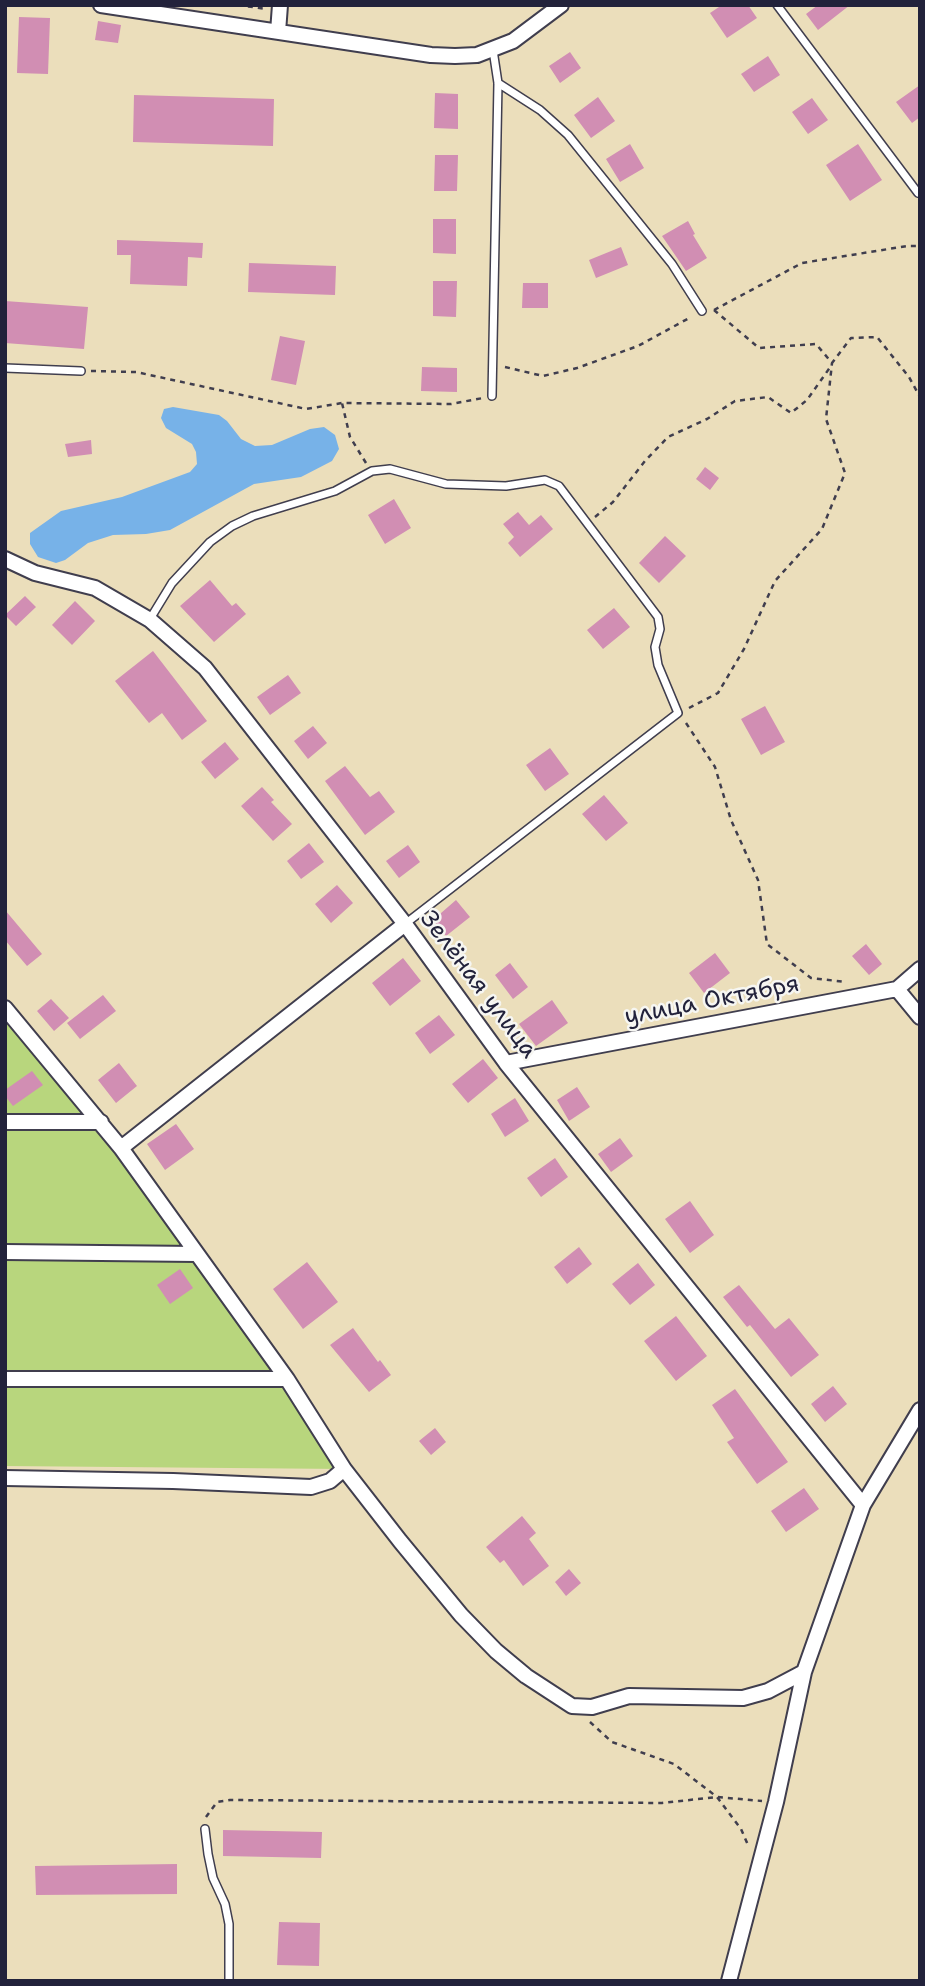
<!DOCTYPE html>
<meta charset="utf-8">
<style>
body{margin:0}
#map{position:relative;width:925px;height:1986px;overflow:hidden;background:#ebdebb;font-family:"Shantell Sans",sans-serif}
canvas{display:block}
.frame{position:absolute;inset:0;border:7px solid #22223b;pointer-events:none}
</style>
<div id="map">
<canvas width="925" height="1986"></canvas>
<div class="frame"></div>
</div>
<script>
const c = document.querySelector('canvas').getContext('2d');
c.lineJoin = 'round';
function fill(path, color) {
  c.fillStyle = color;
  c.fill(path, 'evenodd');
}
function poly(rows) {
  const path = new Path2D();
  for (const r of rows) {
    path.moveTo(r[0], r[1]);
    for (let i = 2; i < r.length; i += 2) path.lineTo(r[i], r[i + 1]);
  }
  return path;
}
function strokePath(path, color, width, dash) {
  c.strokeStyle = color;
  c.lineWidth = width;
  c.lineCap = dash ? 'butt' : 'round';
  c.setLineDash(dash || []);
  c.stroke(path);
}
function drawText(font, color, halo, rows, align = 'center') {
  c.font = font + ' "Shantell Sans",sans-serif';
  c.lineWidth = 5;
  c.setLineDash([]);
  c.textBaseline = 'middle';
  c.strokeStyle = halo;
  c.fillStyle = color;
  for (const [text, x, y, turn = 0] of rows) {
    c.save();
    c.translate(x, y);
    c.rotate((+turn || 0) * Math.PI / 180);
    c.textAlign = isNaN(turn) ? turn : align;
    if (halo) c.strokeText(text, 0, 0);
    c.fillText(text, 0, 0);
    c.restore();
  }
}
fill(poly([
 [5,1008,101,1122,344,1469,5,1466]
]), '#b8d67d');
fill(poly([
 [173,407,219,415,227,421,241,439,255,446,272,445,310,429,324,427,335,435,339,449,332,461,301,477,254,484,170,530,146,534,113,535,88,543,65,560,56,563,38,557,30,544,30,533,61,511,122,497,190,472,197,464,196,452,192,444,166,428,161,418,164,409]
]), '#77b2e8');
fill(poly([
 [722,5,748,5,757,18,727,38,710,13],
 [818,5,850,5,818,30,806,14],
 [19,17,50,18,48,74,17,73],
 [98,21,121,25,118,43,95,40],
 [570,52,581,68,560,83,549,66],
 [768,56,780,75,754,92,741,74],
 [920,85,920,117,912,123,896,102],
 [435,93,458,94,458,129,434,128],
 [134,95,274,99,273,146,133,142],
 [598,97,615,121,591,138,574,115],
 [812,98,828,120,808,134,792,112],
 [630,144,644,168,620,182,606,159],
 [858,144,882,180,850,201,826,165],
 [435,155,458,155,457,191,434,191],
 [433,219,456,219,456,254,433,253],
 [688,221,695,234,693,235,707,258,686,271,662,236],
 [117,240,203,243,202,258,188,257,187,286,130,284,131,255,117,255],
 [621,247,628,265,596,278,589,260],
 [249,263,336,266,335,295,248,292],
 [433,281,457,281,456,317,433,316],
 [523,283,548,283,548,308,522,308],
 [5,301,88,307,84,349,5,343],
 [280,336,305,341,296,385,271,380],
 [422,367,457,368,457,392,421,391],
 [91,440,92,454,68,457,65,444],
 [705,467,719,478,710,490,696,479],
 [394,499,411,528,385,544,368,515],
 [518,512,529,525,541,515,553,529,520,557,508,543,514,537,503,524],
 [665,536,686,556,659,583,639,563],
 [210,580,232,606,236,603,246,614,214,642,180,606],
 [25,596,36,607,16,626,5,615],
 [75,601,95,621,72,645,52,625],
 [614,608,630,627,603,649,587,630],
 [153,651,207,721,182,740,162,713,149,723,115,681],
 [288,675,301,693,270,715,257,697],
 [765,706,785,742,761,755,741,719],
 [313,726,327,743,308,759,294,741],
 [225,742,239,759,215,779,201,762],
 [550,748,569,774,545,791,526,765],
 [345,766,370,797,379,791,395,812,365,835,325,781],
 [262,787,274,800,271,802,292,824,273,841,241,806],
 [604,795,628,823,606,841,582,814],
 [309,843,324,862,301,879,287,861],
 [408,845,420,862,399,878,386,861],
 [337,885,353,903,331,923,315,904],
 [456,900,470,917,446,936,433,920],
 [5,910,42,954,27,966,5,940],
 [866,944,882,964,869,975,852,956],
 [715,953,730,973,704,993,689,973],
 [403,958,421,981,390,1006,372,983],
 [510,963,528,987,513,999,495,975],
 [103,995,116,1011,80,1039,67,1023],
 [51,999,69,1018,54,1031,37,1011],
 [552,1000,568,1023,536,1046,519,1024],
 [439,1015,455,1035,430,1054,415,1033],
 [483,1059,498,1078,468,1103,452,1084],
 [119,1063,137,1086,116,1103,98,1080],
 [32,1071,43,1085,13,1106,5,1096,5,1090],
 [577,1087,590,1107,569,1121,557,1100],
 [515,1098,529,1121,505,1137,491,1114],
 [176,1124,194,1149,165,1170,147,1144],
 [620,1138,633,1156,611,1172,598,1154],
 [555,1158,568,1177,541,1197,527,1178],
 [690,1201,714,1235,690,1253,665,1219],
 [579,1247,592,1264,567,1284,554,1267],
 [307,1262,338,1302,303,1329,273,1289],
 [638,1263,655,1285,630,1305,612,1284],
 [180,1269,193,1288,170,1304,157,1285],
 [739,1285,775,1329,789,1318,819,1355,791,1377,750,1325,747,1327,723,1297],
 [676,1316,707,1356,676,1381,644,1341],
 [353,1328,378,1362,380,1360,391,1375,369,1392,330,1345],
 [833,1386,847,1404,825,1422,811,1404],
 [735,1389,788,1462,757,1484,727,1442,734,1438,712,1405],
 [435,1428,446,1442,431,1455,419,1441],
 [804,1488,819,1509,786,1532,771,1511],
 [522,1516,536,1533,529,1539,549,1566,523,1586,504,1560,500,1563,486,1547],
 [569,1569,581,1583,566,1596,555,1582],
 [223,1830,322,1832,321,1858,223,1856],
 [177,1864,177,1894,36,1895,35,1866],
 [279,1922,320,1923,319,1966,277,1965]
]), '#d18eb3');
const service = poly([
 [777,5,918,193],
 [498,83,540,110,568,135,672,264,702,311],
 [5,368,81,371],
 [492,396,498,83,493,50],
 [150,619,172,583,210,542,232,526,253,516,335,491,372,471,390,469,446,484,506,486,545,480,559,486,658,617,660,629,655,647,658,665,678,713,405,924],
 [205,1829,208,1854,213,1878,225,1904,229,1924,229,1981]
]);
const minor = poly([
 [101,5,431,55,455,56,477,55,513,41,561,5],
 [278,32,280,5],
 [5,559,35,573,95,588,150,620,205,668,405,924,506,1063,863,1505],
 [897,989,920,1017],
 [5,1008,121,1148,287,1379,344,1469,400,1541,461,1615,496,1651,526,1676,572,1706,592,1707,629,1696,743,1698,768,1691,804,1672],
 [506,1063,897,989,920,969],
 [5,1122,101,1122],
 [121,1148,405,924],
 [5,1252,197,1254],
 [5,1379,287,1379],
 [5,1478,173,1481,311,1487,330,1481,344,1469],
 [729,1981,776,1802,804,1672,863,1505,920,1410]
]);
strokePath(service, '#403e4e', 10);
strokePath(minor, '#403e4e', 18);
strokePath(poly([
 [238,5,266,9],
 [714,310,759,348,816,344,832,363,851,338,877,337,909,377,920,397],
 [714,310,802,263,907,246,920,246],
 [505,367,543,376,577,368,638,346,691,317],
 [91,371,136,372,306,409,342,403],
 [366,463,350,437,342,403,451,404,483,398],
 [595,517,613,502,645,461,668,437,707,419,735,401,768,397,791,413,807,400,831,366],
 [689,708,718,693,744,649,775,581,822,529,845,473,826,419,832,363],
 [686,723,715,767,731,820,758,880,767,944,811,978,846,982],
 [590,1722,612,1742,674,1764,717,1797,741,1829,748,1845],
 [206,1817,217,1802,230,1800,662,1803,717,1797,762,1801]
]), '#403e4e', 2.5, [5, 5]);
strokePath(service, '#fff', 7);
strokePath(minor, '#fff', 14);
drawText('24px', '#22223b', '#f6f6f2', [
 ["Зелёная улица",478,985,53],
 ["улица Октября",712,1001,-11]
]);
</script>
